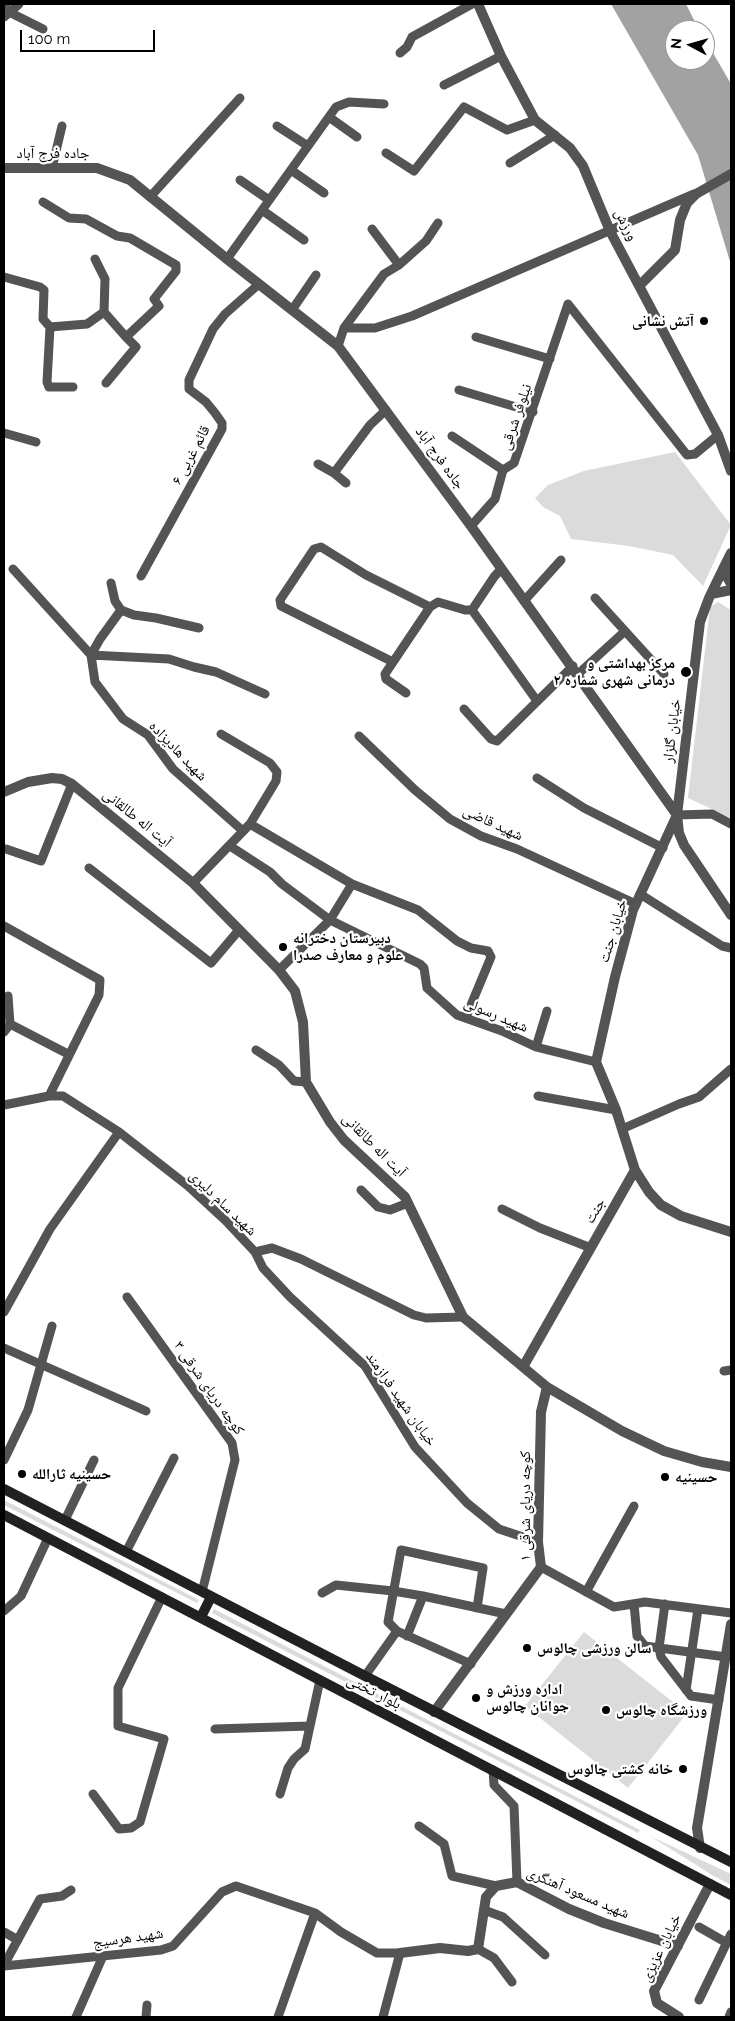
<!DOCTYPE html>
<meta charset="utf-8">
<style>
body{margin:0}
#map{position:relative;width:735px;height:2021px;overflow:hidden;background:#fff;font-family:Raleway,sans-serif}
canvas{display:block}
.frame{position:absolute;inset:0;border:5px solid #000;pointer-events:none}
.north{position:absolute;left:665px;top:20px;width:50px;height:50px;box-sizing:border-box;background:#fff;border:1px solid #999;border-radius:50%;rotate:276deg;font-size:14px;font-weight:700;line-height:20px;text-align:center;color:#000}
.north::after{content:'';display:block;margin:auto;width:18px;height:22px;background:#000;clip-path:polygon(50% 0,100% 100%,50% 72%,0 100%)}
.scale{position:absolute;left:20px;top:30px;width:135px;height:22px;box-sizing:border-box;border:2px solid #000;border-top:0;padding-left:6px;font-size:15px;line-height:18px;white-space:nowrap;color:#000;-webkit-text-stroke:4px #fff;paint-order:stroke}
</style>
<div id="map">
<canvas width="735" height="2021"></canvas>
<div class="frame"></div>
<div class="north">N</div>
<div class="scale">100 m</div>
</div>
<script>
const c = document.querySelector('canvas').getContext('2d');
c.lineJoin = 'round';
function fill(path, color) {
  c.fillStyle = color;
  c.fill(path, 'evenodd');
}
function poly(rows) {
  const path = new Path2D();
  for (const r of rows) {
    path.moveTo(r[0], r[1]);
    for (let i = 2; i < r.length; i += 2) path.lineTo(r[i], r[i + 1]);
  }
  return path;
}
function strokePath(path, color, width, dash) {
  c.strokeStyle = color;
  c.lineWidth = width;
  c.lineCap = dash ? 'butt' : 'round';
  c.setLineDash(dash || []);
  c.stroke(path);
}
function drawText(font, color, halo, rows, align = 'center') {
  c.font = font + ' Raleway,"Noto Naskh Arabic",sans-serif';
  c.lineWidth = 4.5;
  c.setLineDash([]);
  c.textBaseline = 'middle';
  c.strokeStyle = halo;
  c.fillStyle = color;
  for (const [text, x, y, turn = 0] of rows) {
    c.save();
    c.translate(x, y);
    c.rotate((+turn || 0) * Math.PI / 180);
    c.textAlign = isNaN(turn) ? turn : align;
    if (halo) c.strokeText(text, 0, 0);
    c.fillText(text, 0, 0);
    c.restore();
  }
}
fill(poly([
 [675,452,731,525,703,586,673,555,629,546,571,539,560,516,543,507,535,498,548,485,584,471],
 [718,602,731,610,731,818,688,798,710,607],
 [4,1500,199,1600,197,1603,4,1505],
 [214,1609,640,1830,638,1833,212,1613],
 [584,1632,687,1713,628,1788,525,1706],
 [650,1836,731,1874,731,1885,712,1875]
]), '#dbdbdb');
fill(poly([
 [611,4,686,4,699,30,675,30,675,60,705,60,705,39,731,84,731,265,698,155]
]), '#a2a2a2');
strokePath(poly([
 [4,5,9,12,43,29],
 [4,17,19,4],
 [400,53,407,47,412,37,472,4],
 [444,85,501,56],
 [329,117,357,137],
 [277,126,308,146],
 [386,153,414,171,464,107,507,130,535,120],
 [510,163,555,135],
 [52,168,62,126],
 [291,170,324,193],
 [240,180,269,200],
 [150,197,240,98],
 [43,202,69,218,86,219,117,236,130,238,176,265,176,271,154,299,159,306,126,337,104,312,105,279,95,259],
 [262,210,304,240],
 [372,229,399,265],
 [227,259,336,107,349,102,384,104],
 [4,277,40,287,44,290,43,319,50,327,87,324,104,312],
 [568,304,687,455,695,454,718,435],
 [292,310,316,275],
 [50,327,47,382,49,387,73,387],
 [344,328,375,328,412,316,694,194],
 [476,337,550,359],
 [338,346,344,328,384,274,399,265,426,241,438,223],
 [106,383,136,347,126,337],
 [459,390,533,412],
 [4,433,36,442],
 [452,436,503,470],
 [318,464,334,473],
 [346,483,334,473,370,425,386,410],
 [471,526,495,499,503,470,514,463,568,304],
 [13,569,91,655,95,682,123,719,148,735,173,769,243,831],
 [141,576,222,429,222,423,215,413,206,402,189,389,189,380,213,329,225,314,259,284],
 [111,583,115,601,121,610,134,615,156,618,199,628],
 [595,598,664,674],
 [524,601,561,560],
 [121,610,100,639,91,655,169,659,194,667,216,672,265,694],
 [472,610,537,701],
 [393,662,281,606,280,600,314,549,321,547,366,575,430,607],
 [578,674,624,632],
 [406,693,386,679,385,674,430,607,438,602,465,610,472,610,494,577,501,569],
 [464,709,491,739,497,741,573,666],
 [359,736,415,790,450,819,481,836,517,849,636,904],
 [537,778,584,808,663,848],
 [677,815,712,814,731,824],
 [250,824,352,884,418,910,457,941,471,948,488,951,491,957,466,1017],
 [230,846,270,872,282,884,330,920,420,964,424,968,427,988,457,1015,502,1031,536,1047,596,1062],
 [6,849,41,861,72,784],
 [89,868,211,963,239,930],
 [193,883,250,824,276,781,277,772,270,763,221,734],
 [640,894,722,946,731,948],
 [4,926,100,980,99,995,49,1096],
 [279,970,330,920,352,884],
 [10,1024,68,1054],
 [4,1032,10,1024,8,996],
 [536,1047,547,1011],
 [256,1050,279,1065,294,1081,306,1082],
 [538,1096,616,1110],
 [4,1105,49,1096,63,1096,119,1132,188,1186,226,1221,255,1252,272,1248,301,1259,414,1315,426,1318,463,1317],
 [622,1129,679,1104,699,1097,731,1069],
 [361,1190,378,1207,390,1210,408,1203],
 [502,1209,540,1228,591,1248],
 [255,1252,263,1268,290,1297,365,1366,415,1447,467,1503,499,1529,538,1542],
 [127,1297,232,1443,235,1460,202,1592],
 [4,1312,50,1229,119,1132],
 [4,1348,146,1411],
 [724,1371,731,1370],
 [4,1460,28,1410,52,1326],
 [65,1520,94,1460],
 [126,1552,174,1458],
 [541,1567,614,1607,645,1602,731,1613],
 [586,1592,634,1506],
 [322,1593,336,1585,393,1591,423,1596,506,1614],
 [634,1604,637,1636,645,1646,726,1657],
 [665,1604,659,1648,661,1657,691,1696,719,1700],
 [4,1611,21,1596,48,1538],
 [407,1636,423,1596],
 [471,1664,397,1631,388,1622,401,1550,483,1568,477,1608],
 [365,1676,397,1631],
 [686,1690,698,1609],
 [215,1729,310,1726],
 [493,1770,494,1785,514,1806,517,1882],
 [93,1794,119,1829,131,1828,140,1822,164,1739,118,1726,118,1688,162,1597],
 [280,1794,288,1768,294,1759,305,1749,320,1680],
 [419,1826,444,1844,452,1876,496,1886],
 [484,1910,503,1917,545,1955],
 [699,1927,727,1943],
 [4,1932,18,1940],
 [478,1949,494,1958,512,1982],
 [4,1965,40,1899,62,1896,71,1890],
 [4,1966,161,1950,173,1946,222,1892,236,1886,315,1913,341,1932,377,1953,400,1953,383,2017],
 [699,2000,731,1934],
 [76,2017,103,1956],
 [146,2017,147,2005],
 [278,2017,315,1913],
 [729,2017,731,2012]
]), '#545454', 9);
strokePath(poly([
 [478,4,501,56,535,120,570,148,583,166,610,231,718,435,731,471],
 [4,168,97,168,130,180,227,259,338,346,471,526,677,815,679,833,684,845,731,915],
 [640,285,675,250,680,220,687,203,696,194,731,174],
 [731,553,727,561,726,569,727,577,731,584],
 [711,594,731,590],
 [4,792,28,782,52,778,62,779,72,784,193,883,279,970,295,991,303,1022,306,1082,330,1122,344,1140,405,1197,463,1317,547,1387,622,1431,664,1451,702,1462,731,1467],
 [635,1170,649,1192,661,1205,681,1216,731,1232],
 [523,1367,635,1170,616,1110,596,1062,615,977,633,910,677,815,700,622,709,598,727,561],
 [434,1712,541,1567,538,1542,541,1412,547,1387],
 [700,1848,697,1828,731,1624],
 [400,1953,440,1948,468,1951,478,1949,486,1897,496,1886,517,1882,569,1909,604,1923,678,1946],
 [679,2017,657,2003,654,1991,710,1884]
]), '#545454', 10);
strokePath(poly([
 [4,1489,365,1676,731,1862],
 [4,1515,731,1895],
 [201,1617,211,1597]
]), '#212121', 10);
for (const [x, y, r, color] of [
 [704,321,5,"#000"],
 [686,672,6,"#000"],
 [283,947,5,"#000"],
 [22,1474,5,"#000"],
 [665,1477,5,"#000"],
 [527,1648,5,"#000"],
 [476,1698,5,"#000"],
 [606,1710,5,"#000"],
 [683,1769,5,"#000"]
]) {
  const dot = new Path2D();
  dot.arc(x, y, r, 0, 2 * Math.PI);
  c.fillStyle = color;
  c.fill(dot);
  strokePath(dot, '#fff', 2);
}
drawText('15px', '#000', '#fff', [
 ["جاده فرج آباد",53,153],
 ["ورزش",626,225,64],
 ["نیلوفر شرقی",516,417,-71],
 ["قائم غربی ۶",191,455,-62],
 ["جاده فرج آباد",440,458,54],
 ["خیابان گلزار",672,731,-83],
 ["شهید هادیزاده",178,751,46],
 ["آیت اله طالقانی",137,818,39],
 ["شهید قاضی",493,823,25],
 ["خیابان جنت",613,931,-73],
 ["شهید رسولی",496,1015,23],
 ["آیت اله طالقانی",374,1145,45],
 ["شهید سام دلیری",223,1203,44],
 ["جنت",595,1211,-60],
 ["کوچه دریای شرقی ۳",209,1388,55],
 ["خیابان شهید فرازمند",401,1399,55],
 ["کوچه دریای شرقی ۱",525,1506,-90],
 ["بلوار تختی",374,1692,27],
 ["شهید مسعود آهنگری",578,1893,23],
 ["شهید هرسیج",128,1938,-8],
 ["خیابان عزیزی",661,1948,-64]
]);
drawText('bold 15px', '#000', '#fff', [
 ["آتش نشانی",694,321,"right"],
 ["مرکز بهداشتی و",675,663,"right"],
 ["درمانی شهری شماره ۲",675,680,"right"],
 ["دبیرستان دخترانه",293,938],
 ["علوم و معارف صدرا",293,955],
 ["حسینیه ثارالله",32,1474],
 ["حسینیه",675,1477],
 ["سالن ورزشی چالوس",537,1648],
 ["اداره ورزش و",486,1689],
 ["جوانان چالوس",486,1706],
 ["ورزشگاه چالوس",616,1710],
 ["خانه کشتی چالوس",673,1769,"right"]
], 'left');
</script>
